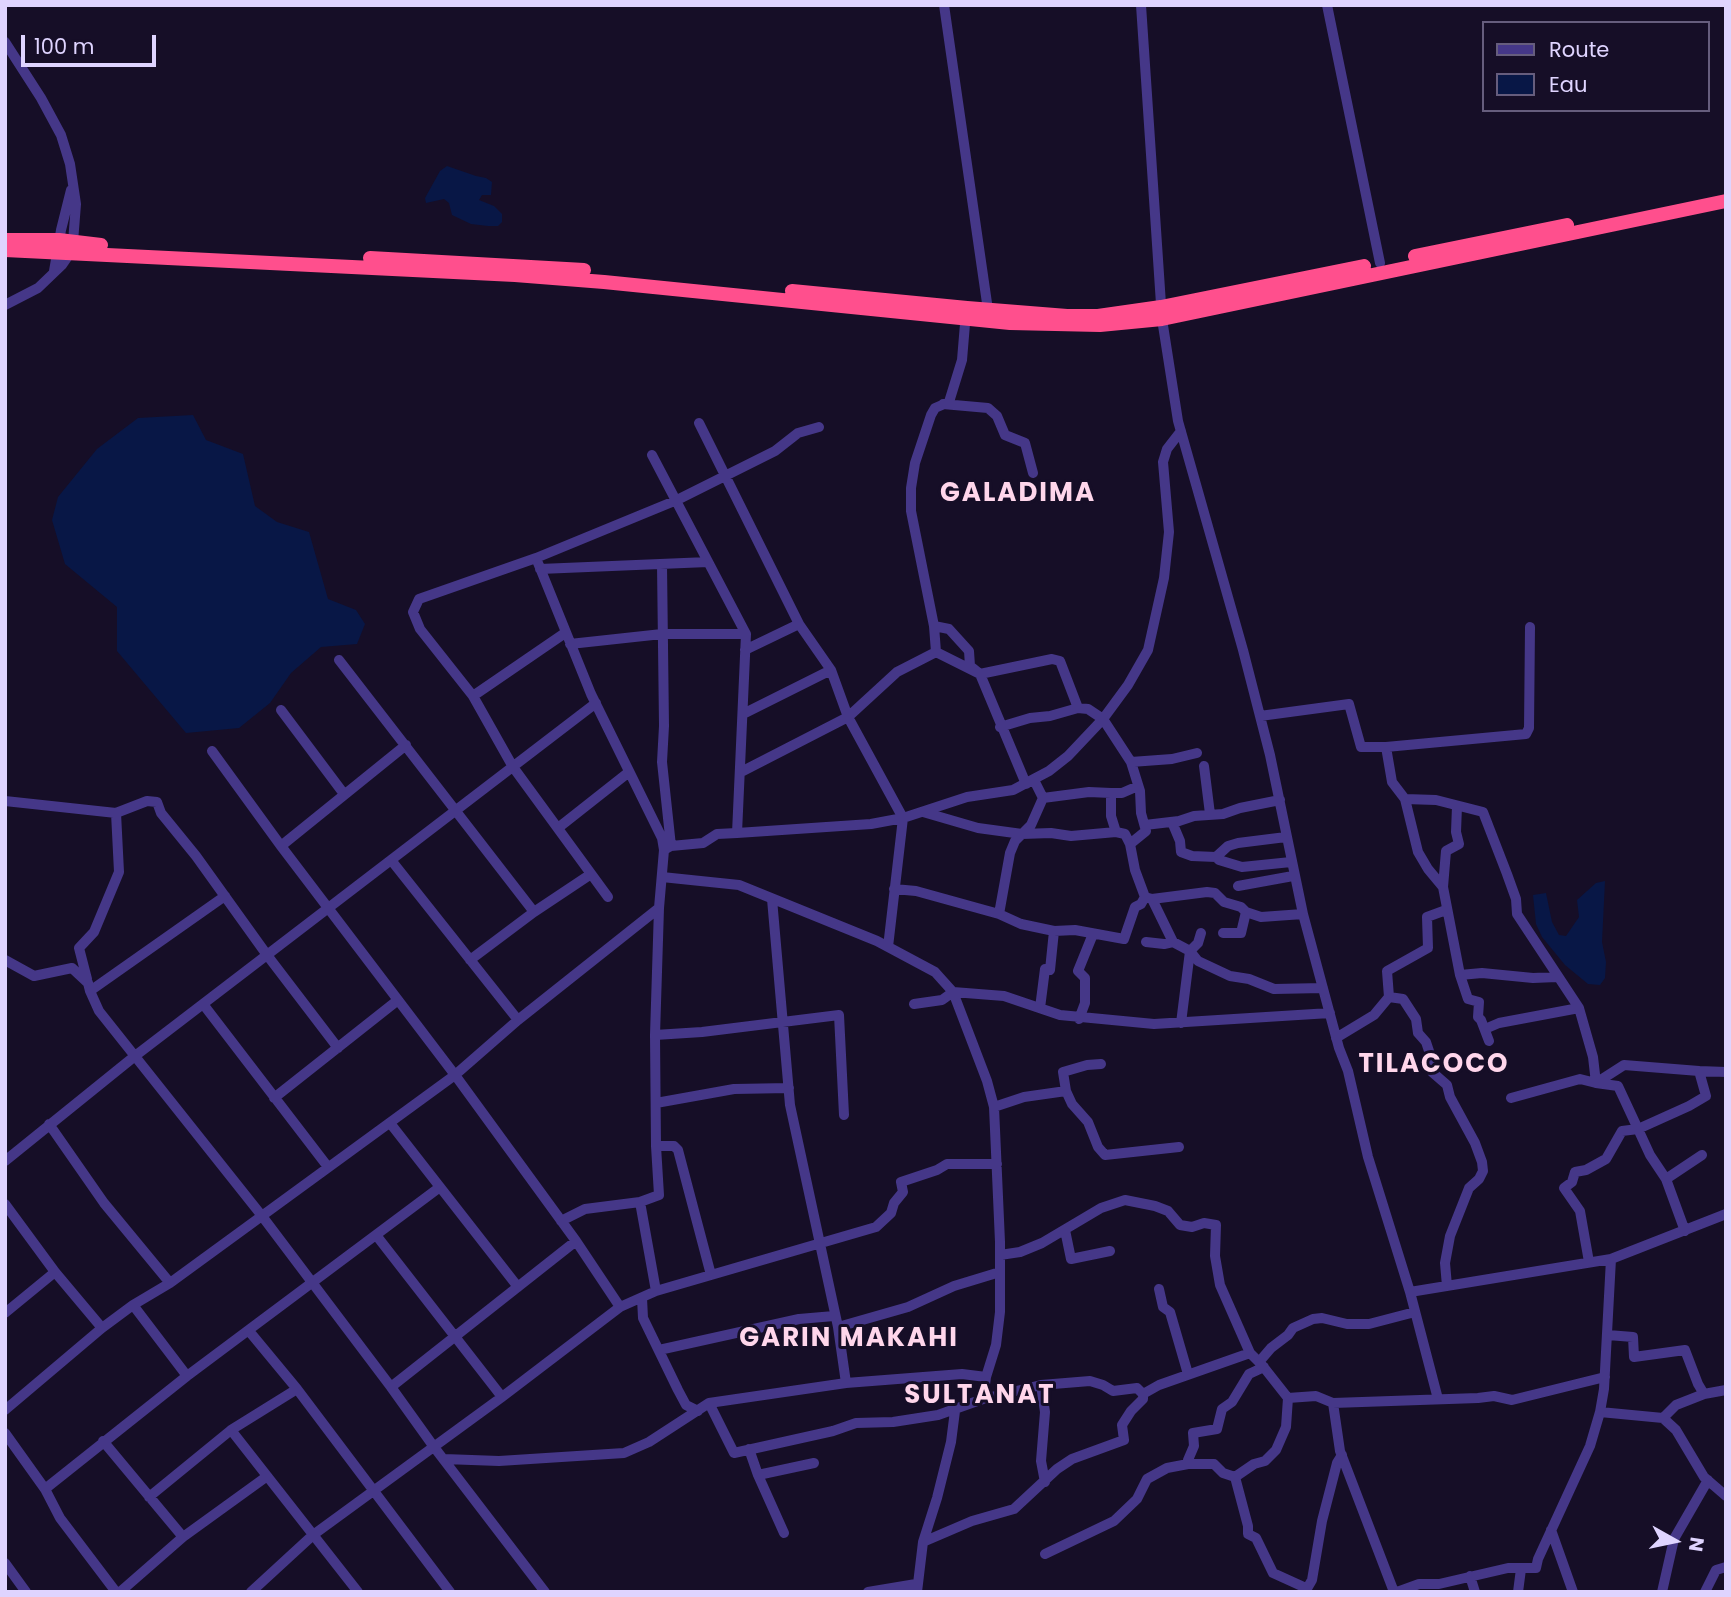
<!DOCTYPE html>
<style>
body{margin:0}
#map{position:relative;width:1731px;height:1597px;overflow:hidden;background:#160e27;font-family:Poppins,sans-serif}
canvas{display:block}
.frame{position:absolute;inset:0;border:7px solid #dfd4ff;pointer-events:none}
.legend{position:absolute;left:1482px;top:21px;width:228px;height:91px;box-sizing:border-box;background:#160e27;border:2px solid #665d7d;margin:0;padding:9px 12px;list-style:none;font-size:21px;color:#dfd4ff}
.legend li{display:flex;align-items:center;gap:14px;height:35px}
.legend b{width:35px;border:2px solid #665d7d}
.north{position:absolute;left:1640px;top:1506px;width:70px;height:70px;-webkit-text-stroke:5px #160e27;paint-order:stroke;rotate:99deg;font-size:19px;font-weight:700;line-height:28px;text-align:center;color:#dfd4ff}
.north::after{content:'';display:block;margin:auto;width:24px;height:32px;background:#dfd4ff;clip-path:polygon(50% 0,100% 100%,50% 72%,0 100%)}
.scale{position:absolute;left:21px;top:35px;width:135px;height:32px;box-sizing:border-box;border:4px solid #dfd4ff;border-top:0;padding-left:9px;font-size:21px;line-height:24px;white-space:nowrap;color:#dfd4ff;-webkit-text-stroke:5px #160e27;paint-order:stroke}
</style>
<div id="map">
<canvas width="1731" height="1597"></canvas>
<div class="frame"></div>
<ul class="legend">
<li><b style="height:9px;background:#453788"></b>Route</li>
<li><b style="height:19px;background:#081746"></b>Eau</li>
</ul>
<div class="north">N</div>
<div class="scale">100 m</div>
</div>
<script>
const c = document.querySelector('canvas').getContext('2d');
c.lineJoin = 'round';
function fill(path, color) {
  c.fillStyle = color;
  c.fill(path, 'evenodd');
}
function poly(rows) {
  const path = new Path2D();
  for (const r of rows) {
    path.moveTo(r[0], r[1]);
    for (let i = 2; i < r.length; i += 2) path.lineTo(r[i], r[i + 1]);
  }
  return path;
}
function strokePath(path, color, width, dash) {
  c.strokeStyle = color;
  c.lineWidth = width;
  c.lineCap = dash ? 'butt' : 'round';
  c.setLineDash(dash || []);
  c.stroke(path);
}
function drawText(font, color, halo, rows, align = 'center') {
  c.font = font + ' Poppins,sans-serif';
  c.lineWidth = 6;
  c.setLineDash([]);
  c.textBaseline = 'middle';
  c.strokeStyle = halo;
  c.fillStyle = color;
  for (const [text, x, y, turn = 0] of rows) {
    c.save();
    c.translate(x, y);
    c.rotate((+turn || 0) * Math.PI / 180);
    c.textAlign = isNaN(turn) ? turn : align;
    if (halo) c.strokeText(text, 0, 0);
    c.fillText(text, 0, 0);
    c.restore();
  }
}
fill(poly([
 [447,166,476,176,486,178,492,182,491,195,482,195,479,200,494,206,502,214,502,222,498,226,488,226,471,224,452,215,449,203,444,199,426,203,425,198,440,171],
 [193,415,206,440,243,454,255,506,277,522,309,532,328,599,356,610,365,624,357,644,321,647,291,673,270,703,239,728,186,733,117,651,117,607,65,564,52,520,58,497,97,449,138,418],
 [1605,881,1602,942,1606,962,1605,978,1600,985,1588,984,1565,965,1542,937,1536,924,1533,895,1546,893,1552,922,1559,935,1566,936,1579,917,1577,900,1596,883]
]), '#081746');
strokePath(poly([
 [944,5,988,310],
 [1141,5,1162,319,1178,421,1243,650,1270,755,1303,914,1339,1048,1348,1071,1368,1157,1410,1292,1438,1399],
 [1327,5,1380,263],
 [5,42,41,98,61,135,70,164,76,204,73,242,71,252,62,265,38,288,5,305],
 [54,271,61,230,71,190],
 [943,404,988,408,997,416,1005,435,1025,443,1033,473],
 [699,423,799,624,831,670,848,717,903,818,888,947],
 [652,455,746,634],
 [662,565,664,726,662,762,671,846],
 [540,569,708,562],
 [934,626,949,629,969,651,970,666,980,674,1026,784],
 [570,644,662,634,746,634,737,833,717,834,703,843,671,846,664,850],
 [745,650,799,624],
 [936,652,934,626,911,511,911,488,915,463,931,415,935,408,949,402,962,360,966,312],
 [339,660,534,912],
 [473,696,565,633],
 [281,710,344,794],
 [743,714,831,670],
 [1260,716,1349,704,1361,747,1386,747,1526,734,1529,728,1530,627],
 [1000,727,1030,718,1050,716,1078,708,1088,709,1103,719,1131,762,1140,791,1141,813,1146,831,1130,844,1135,870,1145,897,1152,899,1173,942,1190,951,1198,961,1230,976,1249,979,1274,989,1323,988],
 [1386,747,1392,782,1405,799,1418,852,1428,869,1443,887,1460,975,1468,999,1479,1002,1478,1017,1481,1020,1489,1041],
 [212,751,281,846,455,1075,576,1241,620,1307],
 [1131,762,1172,759,1197,753],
 [1204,766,1210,814],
 [741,772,848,717,897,672,936,652,980,674,1052,659,1060,661,1078,708],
 [1111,793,1122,793,1138,786],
 [1043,798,1089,792,1111,793,1111,816,1116,832],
 [1405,799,1436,800,1483,812,1507,874,1516,899,1517,914,1579,1008,1593,1057,1596,1083,1618,1086,1638,1129,1622,1131,1606,1159,1586,1170,1575,1172,1572,1182,1564,1188,1580,1211,1589,1262],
 [5,801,116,813,119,872,94,932,79,948,87,979],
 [923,812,978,828,1022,834,1051,833,1071,836,1116,832,1125,834,1130,844],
 [116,813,147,801,157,802,161,813,196,856,267,955,338,1048],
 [1172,822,1180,841,1181,852,1192,856,1216,857,1219,860,1242,867,1291,862],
 [1145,825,1179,821,1194,816,1223,814,1240,808,1280,800],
 [558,828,629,772],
 [737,833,871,824,903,818,967,797,1013,790,1049,771,1068,756,1103,719,1128,685,1148,650,1164,578,1169,532,1163,462,1167,449,1181,431],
 [281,846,406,745],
 [1216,857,1228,846,1238,843,1286,837],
 [391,860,518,1020],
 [662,877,739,885,877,941,935,972,953,992,1004,996,1060,1015,1154,1024,1330,1013],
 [1238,886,1293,876],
 [1443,887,1446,851,1459,844,1456,832,1457,806],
 [894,889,916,891,999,914,1021,924,1054,931,1075,930,1124,939,1135,907,1141,904,1145,897],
 [608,897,513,767,473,696,420,629,413,612,419,599,536,558,677,500,775,451,798,433,819,427],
 [772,899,790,1105,838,1327,846,1383],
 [1152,899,1207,892,1215,893,1224,902,1241,907,1246,912,1261,917,1303,914],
 [999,914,1010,853,1015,841,1031,825,1043,798,1034,780],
 [1223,933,1241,933,1246,912],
 [1146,942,1164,944,1173,942],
 [5,960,34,976,72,968,88,983,90,991,99,1011,262,1216,391,1387,434,1447,545,1592],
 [470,960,534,912,591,874],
 [1460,975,1482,973,1533,978,1557,977],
 [90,991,225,896],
 [1389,997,1403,999,1416,1019,1418,1033,1426,1042,1430,1054,1432,1072,1447,1085,1450,1097,1475,1143,1482,1162,1483,1171,1479,1179,1469,1188,1450,1236,1445,1263,1447,1286],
 [203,1004,328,1167],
 [914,1004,942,1000,953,992,987,1081,994,1107,1000,1242,1000,1312,996,1345,986,1377,983,1399,938,1415,893,1422,856,1423,833,1431,734,1453,709,1403,846,1383,962,1374,986,1377],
 [1040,1008,1045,969,1050,970,1054,931],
 [1079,1019,1085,1003,1085,978,1078,971,1093,934],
 [1181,1023,1190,951,1198,943,1201,933],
 [1485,1029,1499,1023,1579,1008],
 [655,1035,702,1032,839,1015,844,1115],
 [1336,1038,1374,1015,1389,997,1387,971,1428,948,1427,917,1446,910],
 [1101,1064,1087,1065,1063,1072,1066,1091,1072,1104,1088,1122,1098,1147,1105,1155,1179,1147],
 [274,1098,398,1000],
 [1511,1098,1580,1079,1596,1083,1624,1065,1699,1071],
 [656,1103,734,1089,789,1088],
 [994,1107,1024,1097,1066,1091],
 [390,1123,518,1287],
 [49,1124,104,1203,170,1283],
 [656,1146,674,1146,678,1150,711,1275],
 [5,1161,135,1056,596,703],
 [1666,1179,1702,1155],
 [640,1202,656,1291],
 [5,1204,55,1272,102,1328],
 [561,1221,585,1209,640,1202,659,1195,656,1146,655,1035,659,908],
 [1065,1230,1071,1259,1110,1251],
 [1685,1231,1666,1179,1650,1155,1638,1129,1689,1106,1706,1096,1699,1071,1726,1072],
 [376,1235,502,1397],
 [1159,1289,1163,1307,1170,1312,1188,1374],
 [1410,1292,1611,1259,1726,1214],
 [642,1298,643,1318,678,1390,686,1405,698,1411],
 [133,1305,187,1376],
 [5,1313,55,1272],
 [838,1327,908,1307,954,1286,1000,1272],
 [249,1331,297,1389,450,1592],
 [1608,1335,1633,1337,1634,1357,1685,1350,1698,1384,1704,1394],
 [659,1350,799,1319,834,1316],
 [1250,1353,1259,1362,1271,1348,1288,1335,1293,1328,1313,1319,1322,1318,1347,1324,1369,1324,1415,1312],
 [1262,1365,1288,1398],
 [1041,1385,1045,1412,1041,1461,1045,1482],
 [391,1387,576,1241],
 [983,1399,1041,1385,1090,1381,1103,1385,1113,1391,1137,1388,1143,1394],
 [5,1410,102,1328,133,1305,170,1283,455,1075,518,1020,659,908,664,850,662,838,591,694,536,558],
 [1600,1412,1663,1418,1676,1430,1704,1477,1726,1496],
 [1663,1418,1676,1405,1704,1394,1726,1390],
 [231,1430,358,1592],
 [5,1433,45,1489,60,1518,116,1592],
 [103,1441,183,1537],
 [749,1449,758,1475,784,1533],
 [444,1459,499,1461,624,1453,649,1442,709,1403],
 [1188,1464,1188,1460,1194,1446,1193,1433,1217,1429,1222,1409,1232,1402,1249,1374,1264,1367],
 [758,1475,814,1463],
 [1235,1477,1248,1526,1248,1534,1256,1538,1273,1573,1306,1588],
 [45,1489,187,1376,440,1187],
 [149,1497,231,1430,297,1389],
 [1551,1530,1573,1592],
 [923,1542,972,1521,1014,1509,1057,1469,1072,1459,1124,1440,1122,1425,1131,1411,1143,1399,1143,1394,1159,1385,1250,1353,1220,1285,1215,1256,1216,1225,1204,1223,1192,1227,1180,1225,1168,1211,1155,1206,1125,1200,1101,1208,1042,1243,1020,1252,1000,1255],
 [1045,1554,1114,1521,1137,1499,1147,1479,1167,1468,1188,1464,1214,1464,1223,1473,1235,1477,1254,1464,1265,1461,1276,1450,1286,1427,1288,1398,1316,1396,1333,1403],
 [5,1563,26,1592],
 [1470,1576,1475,1592],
 [120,1592,183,1537,266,1477],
 [251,1592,313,1535,502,1397,620,1307,656,1291,876,1227,891,1213,894,1203,903,1192,901,1182,937,1170,947,1164,997,1164],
 [868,1592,916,1584],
 [917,1592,923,1542,937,1498,951,1442,955,1411],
 [1305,1592,1312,1580,1322,1521,1337,1463,1342,1455],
 [1394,1592,1340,1451,1333,1403,1478,1398,1494,1396,1512,1400,1605,1377],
 [1397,1592,1419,1584,1439,1584,1508,1568,1536,1568,1538,1559,1590,1446,1600,1412,1604,1389,1611,1259],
 [1518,1592,1521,1569],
 [1662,1592,1674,1539,1708,1480],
 [1705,1592,1716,1570,1726,1567]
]), '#453788', 10);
strokePath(poly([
 [5,240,59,240,101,245],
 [5,250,515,275,604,282,1010,323,1100,325,1162,319,1726,201],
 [1415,256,1567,225],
 [370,258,584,270],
 [792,291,967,308,1067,316,1098,316,1161,307,1364,266]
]), '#ff4f8d', 14);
c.letterSpacing = '2px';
drawText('bold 26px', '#ffd6eb', '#160e27', [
 ["GALADIMA",1018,494],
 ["TILACOCO",1434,1065],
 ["GARIN MAKAHI",849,1339],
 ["SULTANAT",980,1396]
]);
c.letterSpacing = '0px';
</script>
